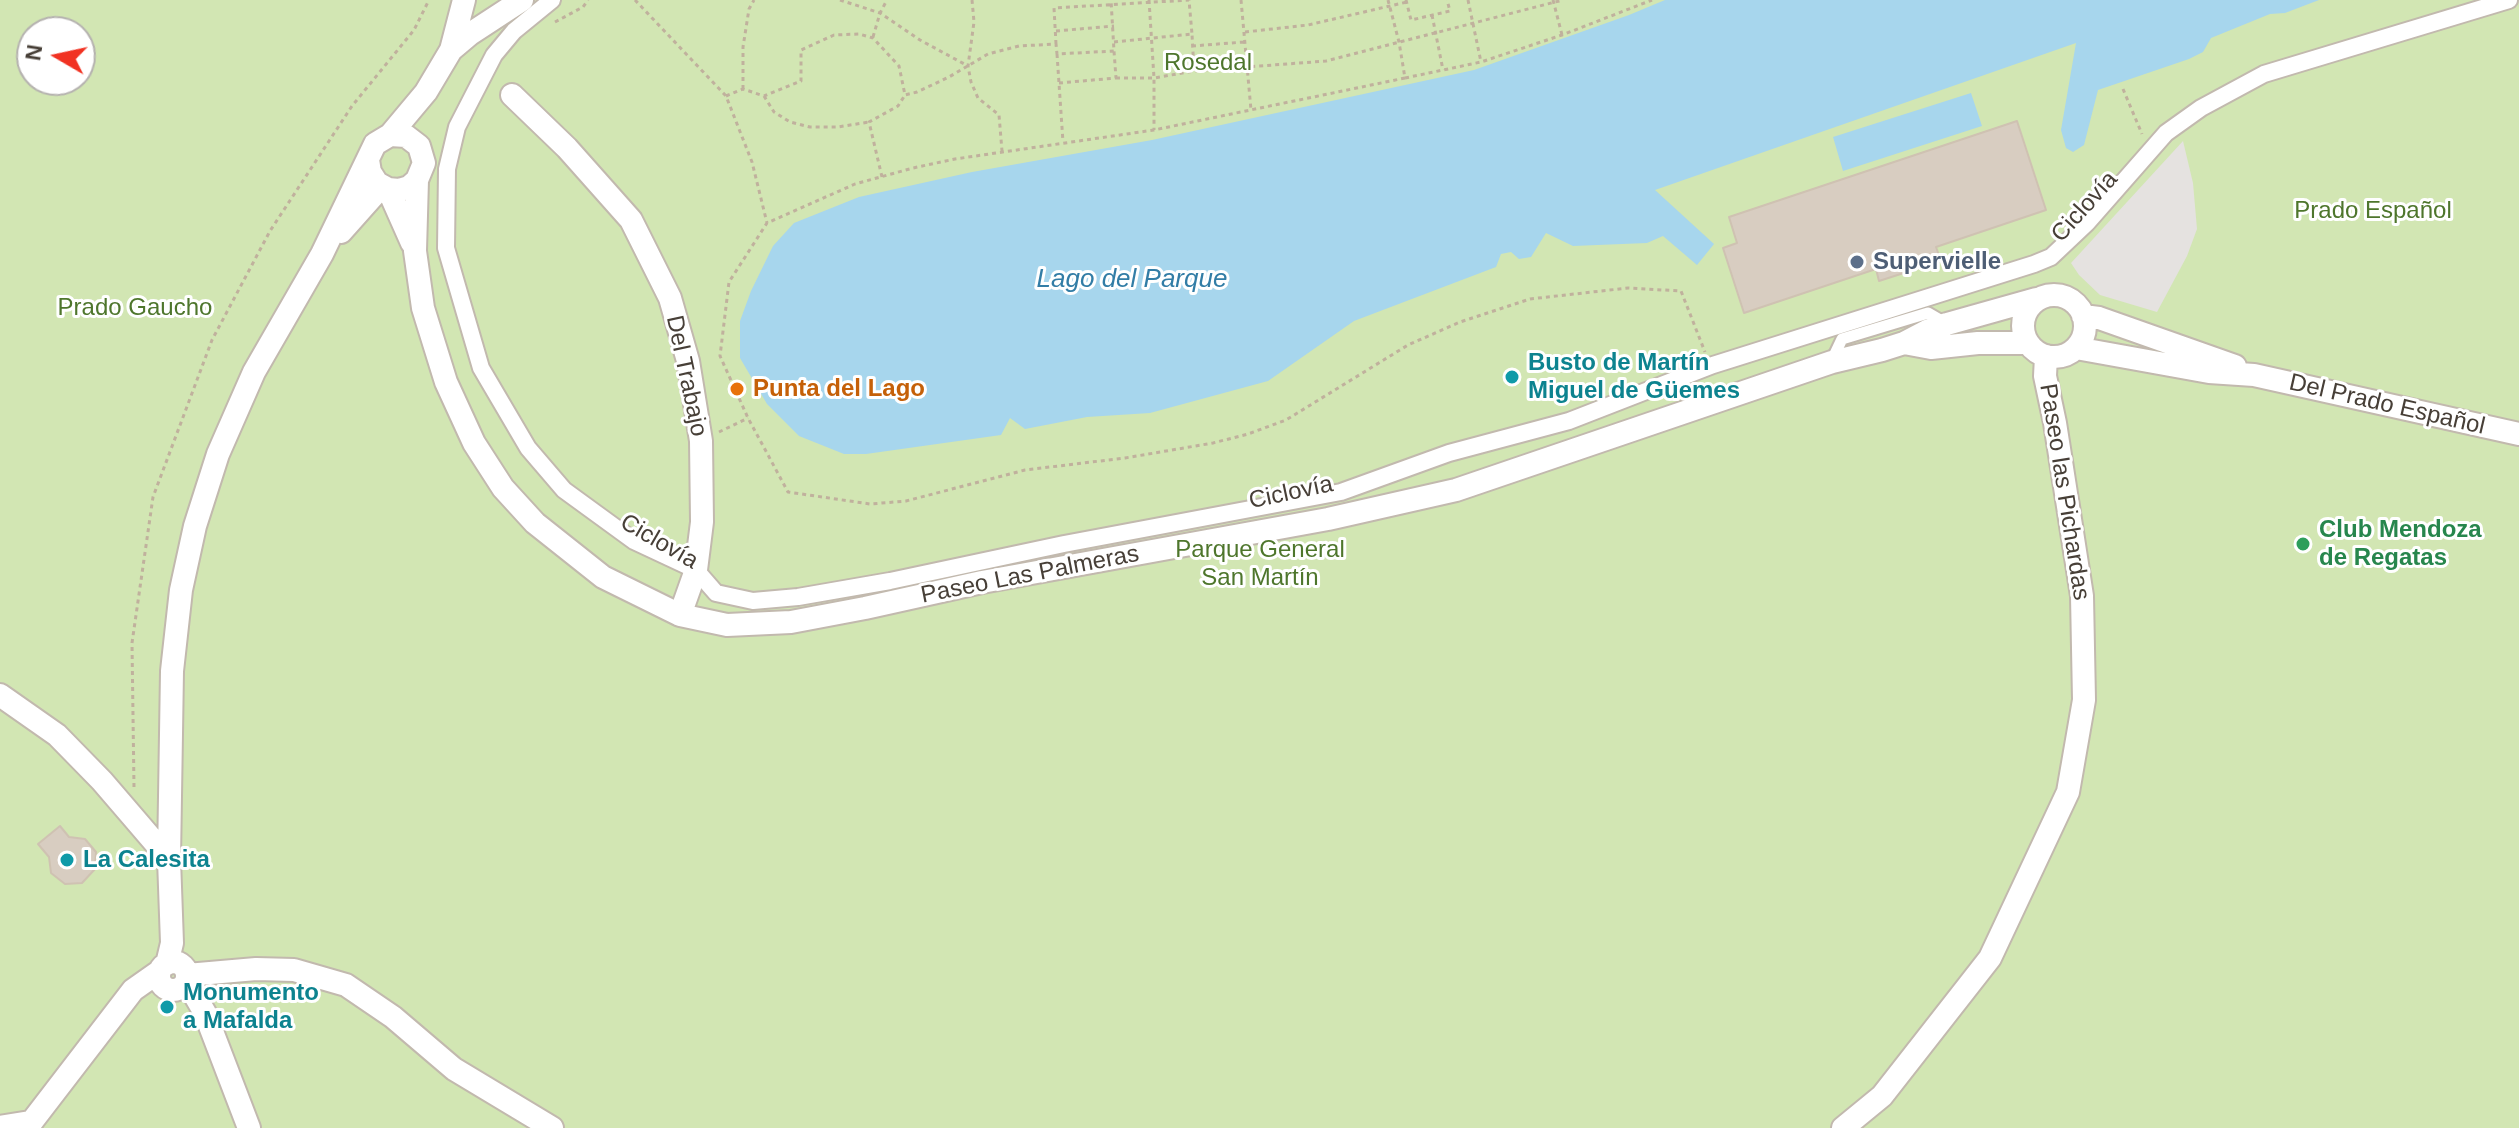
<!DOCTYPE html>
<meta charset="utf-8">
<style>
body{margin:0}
#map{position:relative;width:2519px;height:1128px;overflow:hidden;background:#f3efe8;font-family:Arial,sans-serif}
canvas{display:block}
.north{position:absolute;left:16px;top:16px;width:80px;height:80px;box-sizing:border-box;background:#fff;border:2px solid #b5b2af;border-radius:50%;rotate:279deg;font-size:22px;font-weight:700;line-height:32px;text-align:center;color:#473f37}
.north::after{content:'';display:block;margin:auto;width:28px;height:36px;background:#f13222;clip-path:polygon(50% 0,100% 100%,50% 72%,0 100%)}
</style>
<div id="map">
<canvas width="2519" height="1128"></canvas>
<div class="north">N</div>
</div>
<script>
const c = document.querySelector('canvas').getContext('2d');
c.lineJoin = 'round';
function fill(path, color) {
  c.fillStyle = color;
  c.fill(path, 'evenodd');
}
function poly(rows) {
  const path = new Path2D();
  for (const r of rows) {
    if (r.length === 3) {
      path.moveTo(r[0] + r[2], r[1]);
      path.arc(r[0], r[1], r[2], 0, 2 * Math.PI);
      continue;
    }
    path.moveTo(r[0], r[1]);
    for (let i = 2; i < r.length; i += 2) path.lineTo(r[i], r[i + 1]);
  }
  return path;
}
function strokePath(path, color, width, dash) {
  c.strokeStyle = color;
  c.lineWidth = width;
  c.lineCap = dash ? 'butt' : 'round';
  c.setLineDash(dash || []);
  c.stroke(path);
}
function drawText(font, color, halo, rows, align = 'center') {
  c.font = font + ' Arial,sans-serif';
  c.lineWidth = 6;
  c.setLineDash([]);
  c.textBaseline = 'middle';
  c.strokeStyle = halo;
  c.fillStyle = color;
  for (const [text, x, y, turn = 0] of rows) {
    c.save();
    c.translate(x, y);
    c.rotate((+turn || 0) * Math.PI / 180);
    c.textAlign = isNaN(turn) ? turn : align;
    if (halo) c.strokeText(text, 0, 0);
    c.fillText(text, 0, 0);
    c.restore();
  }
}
fill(poly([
 [0,0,2519,0,2519,1128,0,1128],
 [32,32,80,32,80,80,32,80]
]), '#d2e6b3');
fill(poly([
 [2183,141,2193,183,2197,229,2187,256,2157,312,2100,295,2079,275,2071,263]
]), '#e5e2e0');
fill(poly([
 [1665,0,2319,0,2285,13,2270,14,2211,38,2203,52,2189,59,2098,90,2084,145,2073,152,2066,148,2061,130,2076,43,1655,190,1714,244,1697,265,1663,236,1647,243,1573,246,1546,233,1531,257,1519,259,1511,252,1501,254,1496,267,1354,321,1268,381,1150,413,1087,417,1025,429,1010,418,1001,435,866,454,844,454,799,436,767,404,740,358,740,321,751,291,773,246,794,223,859,197,972,172,1152,140,1474,70,1629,15],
 [1971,93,1982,126,1843,171,1833,137]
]), '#a7d6ed');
const building = poly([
 [2017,121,2046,210,1936,247,1941,261,1879,281,1876,269,1744,313,1723,248,1737,243,1729,217,2017,121],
 [60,826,69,837,85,839,96,852,95,869,82,883,65,884,51,873,49,857,38,844,60,826]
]);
fill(building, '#d8cdc1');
strokePath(building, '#cfc2b2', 2);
const service = poly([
 [1832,360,1842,339,1928,313,1947,324]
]);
const pedestrian = poly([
 [552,0,514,31,494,55,457,127,447,169,446,248,481,368,528,448,564,490,634,541,696,570,716,593,753,601,798,597,890,581,1064,544,1341,492,1449,453,1569,421,1713,365,2034,264,2051,257,2087,223,2166,133,2201,108,2264,74,2509,0]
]);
const minor = poly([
 [451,50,470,34,522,0],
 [512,95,567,148,631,220,670,298,688,361,701,441,702,522,696,570,680,615],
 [390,135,426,92,451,50,464,0],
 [417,180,415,251,423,308,446,382,474,443,503,488,535,523,603,577,680,615,727,625,791,622,865,608,982,582,1328,519,1456,490,1832,362,1882,350,1904,343,1927,331,1947,324,2036,299],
 [388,189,412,243],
 [341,232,382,186],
 [2054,326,31],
 [2083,316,2099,318,2235,366],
 [1904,343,1931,348,1978,343,2027,343],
 [2076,348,2209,372,2254,375,2519,434],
 [0,695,57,735,102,781,169,859],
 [173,976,14],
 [167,964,172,943,169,859,172,671,181,590,195,526,218,454,254,372,322,254,375,144,390,135,406,136,419,146,424,163,417,180,409,187,399,190,388,189,377,183,370,172,368,160],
 [187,975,256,969,294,970,346,985,393,1017,454,1069,552,1128],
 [187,982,205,1013,249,1128],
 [0,1127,30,1122],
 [27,1128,133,990,160,971],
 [1843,1128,1882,1096,1990,958,2068,792,2084,700,2082,596,2055,423,2045,376,2046,356]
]);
strokePath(service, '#c2b9ae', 15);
strokePath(pedestrian, '#c2b9ae', 20);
strokePath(minor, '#c2b9ae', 26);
strokePath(poly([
 [635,0,726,96,752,162,767,223],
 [840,0,880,13,920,40,968,66],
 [972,0,974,22,968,66,971,82,978,98,999,115,1002,151],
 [1149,0,1154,78,1154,130],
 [1241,0,1251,110],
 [1388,0,1399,42,1405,78,1481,62,1562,35,1652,0],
 [1406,0,1411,20,1450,11,1447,0],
 [1468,0,1481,62],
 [1553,0,1562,35],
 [1432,15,1443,70],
 [555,22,583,7,588,0],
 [1056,31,1114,26],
 [1245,32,1308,25,1407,2],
 [873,37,880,13,887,0],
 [1114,42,1192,34,1194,71],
 [1056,44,1054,8,1189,0,1192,34],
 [1192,46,1244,42],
 [1057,54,1063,142],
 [1116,78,1154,78,1194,71,1326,61,1563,0],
 [1405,78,1154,130,955,159,913,168,855,184,767,223,729,282,720,356,748,418,788,492,870,504,906,501,1025,470,1125,458,1213,443,1248,434,1286,420,1408,345,1460,322,1530,299,1628,288,1681,291,1705,352],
 [1059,83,1116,78,1114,51],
 [743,89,743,47,749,9,754,0],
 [2123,89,2142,134],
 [726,96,743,89,764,96,801,81,801,50,834,35,859,34,873,38,899,66,905,95,917,92,949,77,988,54,1019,46,1056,44,1057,54,1114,51,1111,0],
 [764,96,774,112,790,122,810,127,838,127,869,122],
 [882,177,869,122,898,106,905,95],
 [719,432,748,418],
 [134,787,132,643,153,497,212,340,270,231,352,106,414,30,429,0]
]), '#c0b19d', 3, [4, 4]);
strokePath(service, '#fff', 11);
strokePath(pedestrian, '#fff', 16);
strokePath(minor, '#fff', 22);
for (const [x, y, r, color] of [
 [1857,262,8,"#5c6f8a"],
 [1512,377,8,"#0f9aa8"],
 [737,389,8,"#e8710a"],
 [2303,544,8,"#2e9e5b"],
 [67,860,8,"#0f9aa8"],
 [167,1007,8,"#0f9aa8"]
]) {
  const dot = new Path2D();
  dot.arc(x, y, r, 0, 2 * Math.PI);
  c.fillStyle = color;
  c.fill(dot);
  strokePath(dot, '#fff', 3);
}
drawText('24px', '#4e762c', '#fff', [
 ["Rosedal",1208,63],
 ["Prado Español",2373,211],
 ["Prado Gaucho",135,308],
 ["Parque General",1260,550],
 ["San Martín",1260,578]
]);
drawText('24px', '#473f37', '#fff', [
 ["Ciclovía",2085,207,-48],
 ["Del Trabajo",686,376,78],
 ["Del Prado Español",2387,405,13],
 ["Paseo las Pichardas",2064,492,81],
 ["Ciclovía",1291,493,-12],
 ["Ciclovía",659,542,30],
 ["Paseo Las Palmeras",1030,575,-11]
]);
drawText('bold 24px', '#4e5e75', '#fff', [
 ["Supervielle",1873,262]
], 'left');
drawText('bold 24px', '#0d838f', '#fff', [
 ["Busto de Martín",1528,363],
 ["Miguel de Güemes",1528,391],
 ["La Calesita",83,860],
 ["Monumento",183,993],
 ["a Mafalda",183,1021]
], 'left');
drawText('bold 24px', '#c56008', '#fff', [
 ["Punta del Lago",753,389]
], 'left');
drawText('bold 24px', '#27864d', '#fff', [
 ["Club Mendoza",2319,530],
 ["de Regatas",2319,558]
], 'left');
drawText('italic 26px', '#327da6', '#fff', [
 ["Lago del Parque",1132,280]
]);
</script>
